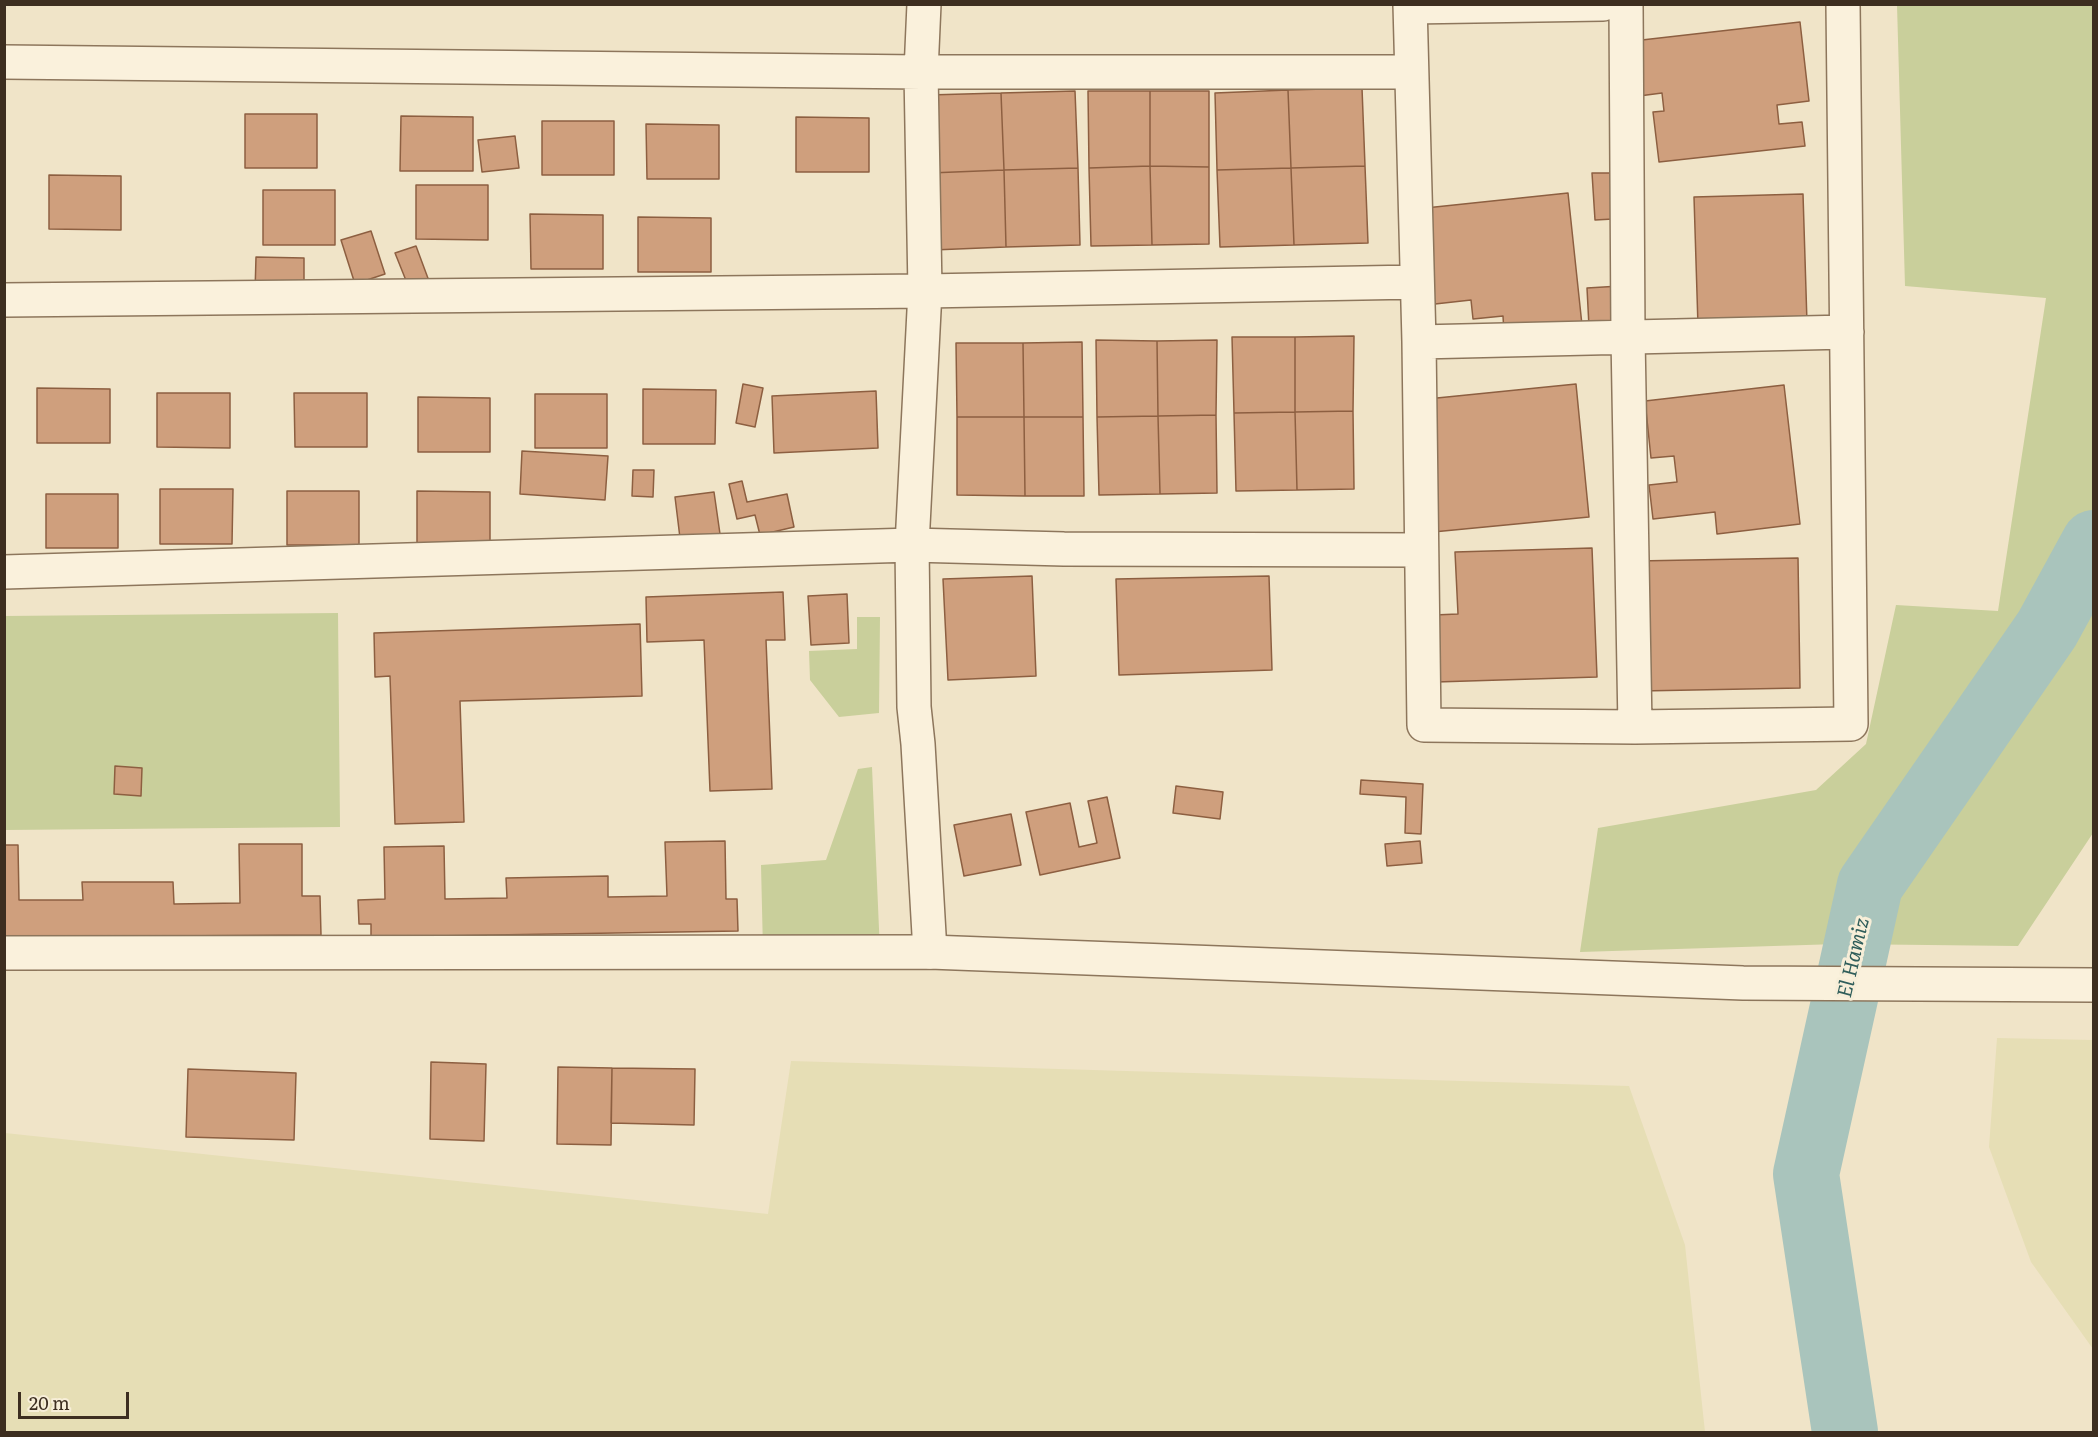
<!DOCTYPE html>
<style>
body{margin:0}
#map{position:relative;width:2098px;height:1437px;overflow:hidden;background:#f0e4c8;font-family:Literata,serif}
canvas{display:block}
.frame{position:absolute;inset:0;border:6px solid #3d2e20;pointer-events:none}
.scale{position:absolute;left:18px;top:1392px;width:111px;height:27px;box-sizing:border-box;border:3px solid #3d2e20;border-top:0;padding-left:8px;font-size:18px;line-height:21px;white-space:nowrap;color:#3d2e20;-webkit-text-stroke:4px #f7eed8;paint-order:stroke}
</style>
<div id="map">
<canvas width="2098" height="1437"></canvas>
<div class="frame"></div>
<div class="scale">20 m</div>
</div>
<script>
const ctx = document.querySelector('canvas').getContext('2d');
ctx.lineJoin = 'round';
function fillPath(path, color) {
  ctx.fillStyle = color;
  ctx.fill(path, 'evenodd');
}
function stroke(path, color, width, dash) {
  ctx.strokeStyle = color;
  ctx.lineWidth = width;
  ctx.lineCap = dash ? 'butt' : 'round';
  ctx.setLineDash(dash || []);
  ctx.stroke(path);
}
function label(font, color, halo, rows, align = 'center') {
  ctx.font = font + ' Literata,serif';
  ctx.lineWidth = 6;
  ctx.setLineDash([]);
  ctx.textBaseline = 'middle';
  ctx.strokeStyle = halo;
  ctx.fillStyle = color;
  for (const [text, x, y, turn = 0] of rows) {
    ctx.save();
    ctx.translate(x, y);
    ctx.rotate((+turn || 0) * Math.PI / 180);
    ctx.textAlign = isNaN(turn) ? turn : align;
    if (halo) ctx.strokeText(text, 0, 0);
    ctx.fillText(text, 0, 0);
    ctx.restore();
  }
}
fillPath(new Path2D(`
 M1997 1038 2093 1040V1349L2031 1262 1989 1147Z
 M791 1061 1629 1086 1685 1245 1705 1432H5V1133L768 1214Z`), '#e6deb5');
fillPath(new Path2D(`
 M1897 5H2093V833L2018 946 1838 944 1580 952 1598 828 1816 790 1866 744 1896 605 1998 611 2046 298 1905 286Z
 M338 613 340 827 5 830 4 616Z
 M857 617H880L879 713 839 717 810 680 809 651 857 649Z
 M872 767 880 952 763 951 761 865 826 860 858 769Z`), '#c9cf9b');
stroke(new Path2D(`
 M1845 1432 1806 1174 1870 885 2047 629 2094 543`), '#a9c4bc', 66);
const building = new Path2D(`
 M1800 22 1809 101 1777 105 1779 124 1802 122 1805 146 1659 162 1653 112 1664 111 1662 93 1639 96 1633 41Z
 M1362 88 1365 166 1291 168 1288 90Z
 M1288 90 1291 168 1217 170 1215 93Z
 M1075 91 1078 168 1004 170 1001 93Z
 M1088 91H1150V166L1089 168Z
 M1150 91H1209V167L1150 166Z
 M1001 93 1004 170 930 173 928 95Z
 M245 114H317V168H245Z
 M401 116 473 117V171H400Z
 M796 117 869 118V172H796Z
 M542 121H614V175H542Z
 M646 124 719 125V179H647Z
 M515 136 519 168 482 172 478 140Z
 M1150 166 1209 167V244L1152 245Z
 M1150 166 1152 245 1091 246 1089 168Z
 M1365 166 1368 243 1294 245 1291 168Z
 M1078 168 1080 245 1006 247 1004 170Z
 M1291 168 1294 245 1220 247 1217 170Z
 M1004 170 1006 247 933 250 930 173Z
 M1592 173H1610L1613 219 1595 220Z
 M49 175 121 176V230L49 229Z
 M416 185H488V240L416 239Z
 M263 190H335V245H263Z
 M1568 193 1582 325 1504 333 1503 316 1473 319 1471 300 1426 305 1416 209Z
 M1803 194 1807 323 1698 326 1694 197Z
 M530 214 603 215V269H531Z
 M638 217 711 218V272H638Z
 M371 231 385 274 355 284 341 240Z
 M416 246 429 281 409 288 395 253Z
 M256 257 304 258V292H255Z
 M1620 286 1618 326 1589 327 1587 288Z
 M1354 336 1353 411 1295 412V337Z
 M1232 337H1295V412L1234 413Z
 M1096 340 1157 341 1158 416 1097 417Z
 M1217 340 1216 415 1158 416 1157 341Z
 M1082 342 1083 417H1024L1023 343Z
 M956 343H1023L1024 417H957Z
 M743 384 763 388 755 427 736 423Z
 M1576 384 1589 517 1433 532 1427 399Z
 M1784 385 1800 524 1717 534 1715 512 1653 519 1649 485 1677 482 1674 456 1651 458 1645 401Z
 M37 388 110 389V443H37Z
 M643 389 716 390 715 444H643Z
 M876 391 878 448 774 453 772 396Z
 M157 393H230V448L157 447Z
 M294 393H367V447H295Z
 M535 394H607V448H535Z
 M418 397 490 398V452H418Z
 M1353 411 1354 489 1297 490 1295 412Z
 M1295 412 1297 490 1236 491 1234 413Z
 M1216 415 1217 493 1160 494 1158 416Z
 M1158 416 1160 494 1099 495 1097 417Z
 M957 417H1024L1025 496 957 495Z
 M1024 417H1083L1084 496H1025Z
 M522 451 608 456 605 500 520 494Z
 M633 470H654L653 497 632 496Z
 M742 481 747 502 787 494 794 527 760 535 755 515 737 519 729 484Z
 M160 489H233L232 544H160Z
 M287 491H359V545H287Z
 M417 491 490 492V546H417Z
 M714 492 720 534 680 538 675 497Z
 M46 494H118V548H46Z
 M1592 548 1597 677 1436 682 1434 615 1458 614 1455 552Z
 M1798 558 1800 688 1640 691 1637 561Z
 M1032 576 1036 676 948 680 943 579Z
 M1269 576 1272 670 1119 675 1116 579Z
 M783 592 785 640H766L772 789 710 791 704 640 647 642 646 597Z
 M847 594 849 643 811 645 808 596Z
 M640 624 642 696 460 701 464 822 395 824 390 676 375 677 374 633Z
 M115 766 142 768 141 796 114 794Z
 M1361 780 1423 784 1421 834 1405 833 1406 797 1360 794Z
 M1176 786 1223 792 1220 819 1173 813Z
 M1107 797 1120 858 1040 875 1026 812 1070 803 1079 847 1097 843 1088 801Z
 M1011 814 1021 865 964 876 954 825Z
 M725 841 726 899H737L738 931 371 937V924H359L358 900 385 899 384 847 444 846 445 899 507 898 506 878 608 876V897L667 896 665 842Z
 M1420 841 1422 863 1387 866 1385 844Z
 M239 844H302V896H320L321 935 4 937V845H18L19 900H83L82 882H173L174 904 240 903Z
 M431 1062 486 1064 484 1141 430 1139Z
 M558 1067 612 1068 611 1145 557 1144Z
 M612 1068 695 1069 694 1125 611 1123Z
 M188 1069 296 1073 294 1140 186 1137Z`);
fillPath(building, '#cf9f7d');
stroke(building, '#8d5f41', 1.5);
const minor = new Path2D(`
 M924 4 921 72 925 291 912 545 914 707 918 744 930 952
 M1410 4 1419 342 1424 725 1635 727 1851 724 1843 4
 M1626 4 1628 337 1635 727
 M1410 7 1603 4
 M4 62 921 72H1411
 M4 300 925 291 1416 282
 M1419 342 1847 332
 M4 572 912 545 1064 549 1421 550`);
const tertiary = new Path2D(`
 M4 953 930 952 1743 983 2094 985`);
stroke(minor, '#8d765c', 36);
stroke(tertiary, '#8d765c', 36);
stroke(minor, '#faf1dc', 33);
stroke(tertiary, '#faf1dc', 33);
label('italic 20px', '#2f5d5a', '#f7eed8', [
 ["El Hamiz",1854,958,-77]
]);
</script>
